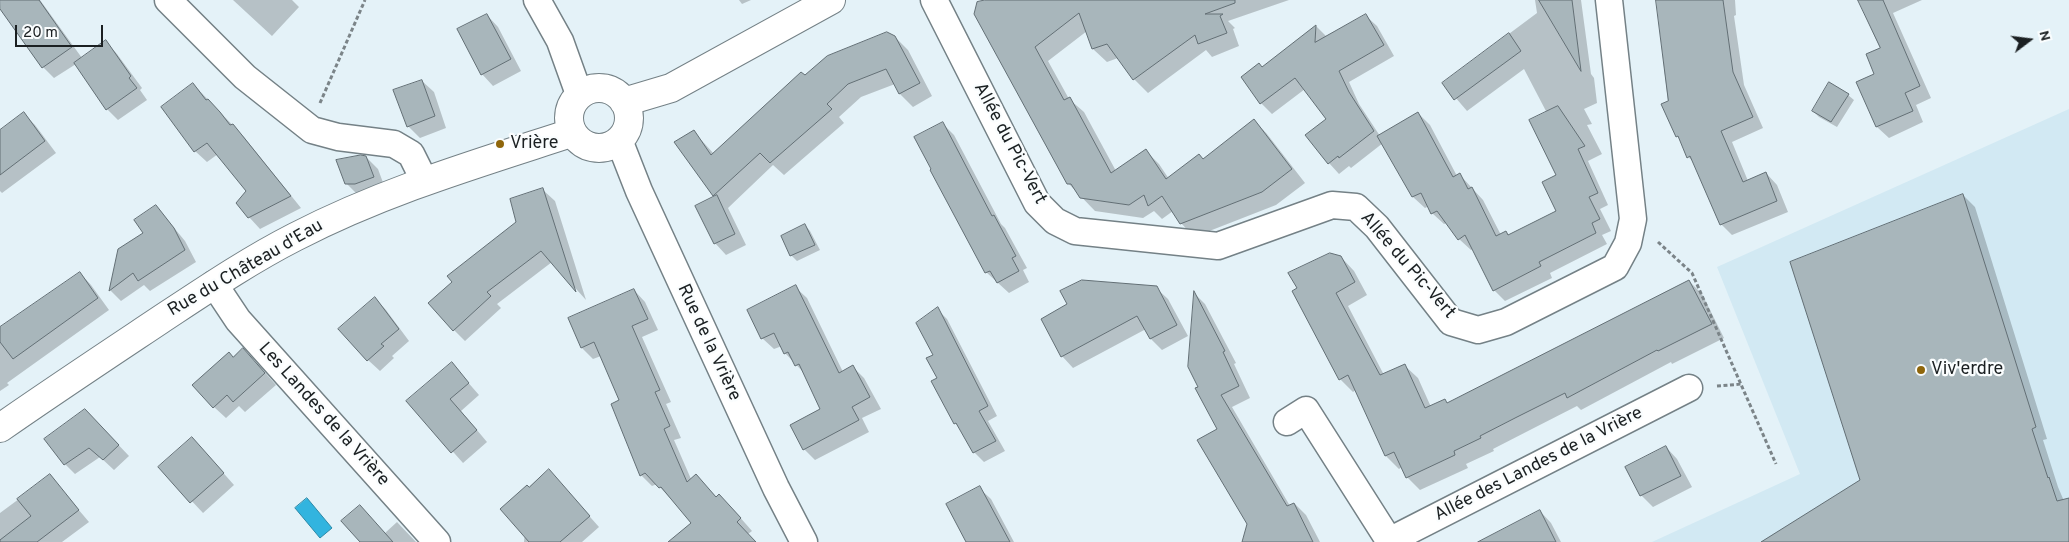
<!DOCTYPE html>
<meta charset="utf-8">
<style>
body{margin:0}
#map{position:relative;width:2069px;height:542px;overflow:hidden;background:#e4f2f8;font-family:Overpass,sans-serif}
canvas{display:block}
.north{position:absolute;left:2004px;top:15px;width:50px;height:50px;-webkit-text-stroke:4px #fafdfe;paint-order:stroke;rotate:75deg;font-size:14px;font-weight:700;line-height:20px;text-align:center;color:#1b2022}
.north::after{content:'';display:block;margin:auto;width:18px;height:22px;background:#1b2022;clip-path:polygon(50% 0,100% 100%,50% 72%,0 100%)}
.scale{position:absolute;left:15px;top:25px;width:88px;height:22px;box-sizing:border-box;border:2px solid #1b2022;border-top:0;padding-left:6px;font-size:15px;line-height:18px;white-space:nowrap;color:#1b2022;-webkit-text-stroke:4px #fafdfe;paint-order:stroke}
</style>
<div id="map">
<canvas width="2069" height="542"></canvas>
<div class="north">N</div>
<div class="scale">20 m</div>
</div>
<script>
const ctx = document.querySelector('canvas').getContext('2d');
ctx.lineJoin = 'round';
function fillPath(path, color) {
  ctx.fillStyle = color;
  ctx.fill(path, 'evenodd');
}
function stroke(path, color, width, dash) {
  ctx.strokeStyle = color;
  ctx.lineWidth = width;
  ctx.lineCap = dash ? 'butt' : 'round';
  ctx.setLineDash(dash || []);
  ctx.stroke(path);
}
function label(font, color, halo, rows, align = 'center') {
  ctx.font = font + ' Overpass,sans-serif';
  ctx.lineWidth = 4.5;
  ctx.setLineDash([]);
  ctx.textBaseline = 'middle';
  ctx.strokeStyle = halo;
  ctx.fillStyle = color;
  for (const [text, x, y, turn = 0] of rows) {
    ctx.save();
    ctx.translate(x, y);
    ctx.rotate((+turn || 0) * Math.PI / 180);
    ctx.textAlign = isNaN(turn) ? turn : align;
    if (halo) ctx.strokeText(text, 0, 0);
    ctx.fillText(text, 0, 0);
    ctx.restore();
  }
}
fillPath(new Path2D(`
 M2069 109V542H1652L1800 474 1717 267Z`), '#d2e9f3');
const water = new Path2D(`
 M307 498 332 528 320 538 295 508Z`);
fillPath(water, '#32b4df');
stroke(water, '#2b88a6', 1);
fillPath(new Path2D(`
 M0 0H40L82 58 106 42 117 54 142 88 140 90 147 100 118 120 107 109 76 64 54 78 43 67 0 7Z
 M233 0H292L299 7 272 36Z
 M739 0H751L742 4Z
 M990 0H1289L1228 21 1235 28 1233 29 1239 46 1212 57 1206 50 1148 93 1134 79 1118 58 1107 62 1093 49 1087 31 1048 61 1069 99 1084 112 1116 171 1146 151 1159 164 1169 179 1203 160 1254 120 1267 134 1305 183 1276 205 1194 237 1181 223 1173 211 1162 219 1154 211 1143 218 1095 211 1068 183Z
 M1535 0H1581L1591 74 1594 78 1597 103 1584 109 1592 124 1587 125 1602 154 1588 161 1608 205 1600 209 1611 231 1602 235 1607 244 1550 273 1552 278 1505 301 1494 290 1473 249 1471 250 1459 239 1447 223 1444 224 1432 213 1429 206 1425 208 1413 197 1383 143 1351 168 1349 166 1339 174 1329 163 1327 120 1305 89 1272 114 1261 103 1262 68 1316 26 1327 37 1366 16 1377 26 1394 56 1349 82 1359 104 1380 136 1418 113 1430 125 1457 176 1460 175 1483 200 1501 235 1506 232 1509 235 1558 212V175L1547 113 1524 69 1467 111 1443 83 1537 13Z
 M1657 0H1735L1736 15 1734 16 1744 85 1763 128 1732 142 1748 181 1766 173 1777 185 1788 212 1732 235 1721 224 1695 163 1688 157 1682 142 1677 136 1669 101Z
 M1860 0H1922L1893 13 1931 98 1916 105 1923 122 1889 138 1877 127 1858 82 1876 75 1881 48Z
 M487 15 498 27 521 71 493 86 482 74Z
 M895 37 908 50 932 96 913 107 900 94 895 84 861 97 839 117 844 123 784 175 773 165 728 208 746 245 726 255 715 243V197L676 143 694 132 714 154 805 77Z
 M422 81 434 92 446 128 420 138 408 126Z
 M193 84 244 137 301 208 260 229 249 217 248 191 218 154 207 162 195 151Z
 M1848 95 1854 100 1837 127 1819 117 1813 111Z
 M24 114 35 125 56 153 2 193 0 191V132Z
 M943 124 954 135 1001 224 1005 228 1027 268 1023 270 1029 282 1009 293 986 272Z
 M366 157 378 169 385 188 358 195 346 183Z
 M543 190 555 201 586 300 552 262 497 304 501 308 465 341 454 330 518 223Z
 M1963 195 1975 207 2047 439 2043 440 2058 487 2064 501 2069 499V542H1761L1862 480Z
 M156 206 185 241 196 262 150 291 144 285 121 301 110 290 119 250 144 234Z
 M805 225 810 231 820 250 797 261 791 255Z
 M1341 257 1354 271 1367 295 1348 306 1384 375 1404 365 1418 378 1431 407 1448 404 1689 281 1702 294 1724 338 1672 364 1671 362 1581 410 1577 406 1530 430 1493 449 1494 451 1466 464 1468 468 1420 490 1407 477 1402 467 1399 469 1386 456 1356 390 1353 392 1340 379 1294 292Z
 M80 273 91 285 109 310 7 383 9 385 0 391V328Z
 M795 287 807 298 843 372 853 367 864 378 881 409 862 418 869 432 815 460 804 449 821 410 805 374 785 353 782 346 774 349 762 338Z
 M1156 288 1168 299 1188 336 1162 350 1151 339 1146 329 1073 368 1062 356Z
 M634 290 645 302 658 330 642 337 671 402 666 404 681 438 674 440 691 479 707 487 717 498 731 507 752 531 748 534 755 542H695L693 523 657 484 652 486 641 475 629 449 631 448 620 401 601 356 593 359 582 348Z
 M1195 294 1205 304 1236 363 1234 364 1250 398 1232 407 1290 506 1295 504 1306 515 1320 542H1250L1249 524 1218 430 1200 387Z
 M375 298 386 310 409 341 392 356 394 358 380 371 368 360Z
 M937 309 947 319 997 416 988 421 1005 451 984 462 974 452 962 431 955 423 938 379Z
 M233 359 255 361 276 385 245 412 239 406 226 418 214 407Z
 M452 364 479 395 461 411 487 442 463 463 408 401Z
 M95 420 129 456 114 470 100 457 75 474 65 464Z
 M1666 447 1677 459 1692 487 1653 507 1641 495Z
 M203 450 234 485 203 513 160 467Z
 M50 476 89 522 62 542H0V513Z
 M559 482 599 527 582 542H524L529 489Z
 M979 488 991 499 1014 542H968Z
 M1540 511 1551 523 1561 542H1481Z
 M397 522 416 542H362L385 533Z`), '#0003');
const building = new Path2D(`
 M0 0H39L72 47 42 68 0 9Z
 M985 0H1235V3L1205 14H1223L1220 16 1227 33 1198 44 1195 35 1133 80 1107 44 1092 49 1079 13 1035 47 1064 100 1070 97 1111 173 1146 149 1166 179 1199 154 1203 159 1254 119 1292 169 1262 192 1180 224 1162 196 1148 206 1144 195 1129 205 1080 198 1071 184H1067L974 14 977 2Z
 M1539 0H1572L1581 71Z
 M1656 0H1723L1733 72 1753 117 1721 131 1743 182 1766 172 1777 201 1720 225 1690 156 1687 158 1678 136 1676 137 1661 104 1668 101Z
 M1858 0H1883L1920 86 1905 93 1913 111 1876 127 1856 82 1874 74 1866 54 1880 48Z
 M487 14 511 59 481 75 457 29Z
 M1366 14 1384 45 1339 71 1349 92 1374 131 1339 158 1338 156 1328 164 1305 135 1326 119 1295 78 1260 104 1241 77 1259 63 1262 67 1316 25 1315 42Z
 M887 32 895 36 920 83 899 94 886 69 848 84 827 104 832 109 770 163 760 153 713 196 674 142 694 130 711 155 801 72 805 75 827 56Z
 M1509 33 1521 51 1454 100 1442 83Z
 M106 40 131 76 129 78 137 88 106 110 74 63Z
 M422 80 435 116 407 127 393 90Z
 M1829 82 1849 94 1831 122 1812 111Z
 M193 83 206 100 208 99 220 112 230 125 233 124 291 196 248 218 236 203 246 191 207 143 194 152 161 107Z
 M1558 106 1585 146 1578 149 1598 193 1589 197 1600 219 1592 223 1596 233 1539 262 1541 266 1493 291 1465 235 1458 240 1437 211 1431 214 1421 193 1412 197 1377 136 1418 112 1453 177 1460 173 1468 189 1472 187 1496 236 1506 231 1508 235 1556 211 1542 182 1556 175 1529 120Z
 M24 112 45 141 0 175V130Z
 M943 122 992 216 994 215 1016 256 1012 258 1019 271 997 283 990 271 985 273 930 170 931 169 914 137Z
 M361 155 366 156 374 177 355 184H345L336 160Z
 M543 188 576 292 541 251 487 292 491 296 453 331 428 303 452 282 447 276 516 222 510 199Z
 M1963 194 2036 427 2032 429 2048 478 2049 477 2057 501 2069 498V542H1761L1860 480 1790 262Z
 M717 195 735 234 714 244 695 206Z
 M156 205 174 228 185 250 138 281 133 273 109 291 118 249 143 233 134 220Z
 M805 224 815 245 790 256 781 236Z
 M1330 253 1341 256 1355 282 1336 293 1380 375 1405 364 1425 408 1445 399 1447 403 1689 280 1712 324 1658 351 1657 350 1567 398 1565 393 1517 417 1480 436 1481 438 1454 451 1455 455 1406 478 1394 452 1385 456 1348 375 1339 380 1292 291 1297 288 1288 273Z
 M80 272 98 298 13 359 0 342V327Z
 M1082 280 1157 286 1177 325 1150 339 1137 316 1061 357 1041 319 1067 304 1060 291Z
 M796 285 839 373 853 365 870 397 852 407 859 420 803 450 790 425 820 409 799 364 795 366 788 352 784 354 774 333 761 339 747 310Z
 M634 289 648 319 632 326 660 390 655 392 670 426 664 429 687 482 696 474 716 497 719 494 741 518 737 522 756 542H668L691 523 661 487 659 488 645 473 640 476 611 404 619 400 594 342 581 348 568 318Z
 M1194 291 1225 351 1223 352 1239 386 1221 395 1287 506 1294 503 1313 542H1242L1247 524 1197 440 1217 429 1195 388 1198 387 1188 367Z
 M375 297 399 329 381 344 384 346 367 361 338 329Z
 M938 307 988 406 979 411 996 441 973 453 956 423 954 424 931 381 937 378 926 358 933 355 916 323Z
 M243 348 265 373 233 402 227 395 213 408 192 385 229 352 233 357Z
 M452 362 469 383 450 399 477 430 451 453 406 401Z
 M85 409 119 445 103 460 89 448 64 465 44 439Z
 M192 437 224 473 190 503 158 467Z
 M1666 446 1681 476 1640 496 1625 467Z
 M549 469 590 516 560 542H529L500 509 527 485 529 487Z
 M50 474 79 510 37 542H0V540L31 516 17 499Z
 M980 486 1010 542H966L946 504Z
 M360 505 393 542H360L341 521Z
 M1540 510 1556 542H1478Z`);
fillPath(building, '#a8b6bb');
stroke(building, '#636f75', 1);
const minor = new Path2D(`
 M168 0 245 77 312 130 338 137 394 144 411 154 424 180
 M537 0 560 41 579 94
 M934 0 1037 203 1055 221 1075 231 1218 246 1332 205 1356 207 1377 227 1451 322 1478 330 1506 322 1615 267 1628 243 1633 219 1609 0
 M619 140 639 191 776 488 804 542
 M214 284 238 320 437 542
 M1287 422 1306 410 1390 542
 M1389 541 1689 388`);
const tertiary = new Path2D(`
 M569 118a30 30 0 1 1 60 0a30 30 0 1 1-60 0Z
 M624 102 671 88 831 0
 M0 428C53 391 106 356 160 320 204 291 248 261 295 237 384 191 476 164 571 133`);
stroke(minor, '#748186', 29);
stroke(tertiary, '#748186', 30);
stroke(new Path2D(`
 M320 103 365 0
 M1658 242 1692 273 1776 464
 M1717 386 1742 384`), '#7b8488', 3, [4, 2.5]);
stroke(minor, '#fff', 26);
stroke(tertiary, '#fff', 28);
for (const [x, y, r, color] of [
 [500,144,5,"#8f660b"],
 [1921,370,5,"#8f660b"]
]) {
  const dot = new Path2D();
  dot.arc(x, y, r, 0, 2 * Math.PI);
  ctx.fillStyle = color;
  ctx.fill(dot);
  stroke(dot, '#fafdfe', 2);
}
label('18px', '#1b2022', '#fafdfe', [
 ["Vrière",510,144],
 ["Viv'erdre",1931,370]
], 'left');
label('18px', '#1b2022', '#fafdfe', [
 ["Allée du Pic-Vert",1009,144,62],
 ["Allée du Pic-Vert",1407,266,49],
 ["Rue du Château d'Eau",246,269,-30],
 ["Rue de la Vrière",708,343,65],
 ["Les Landes de la Vrière",323,415,48],
 ["Allée des Landes de la Vrière",1539,465,-27]
]);
</script>
